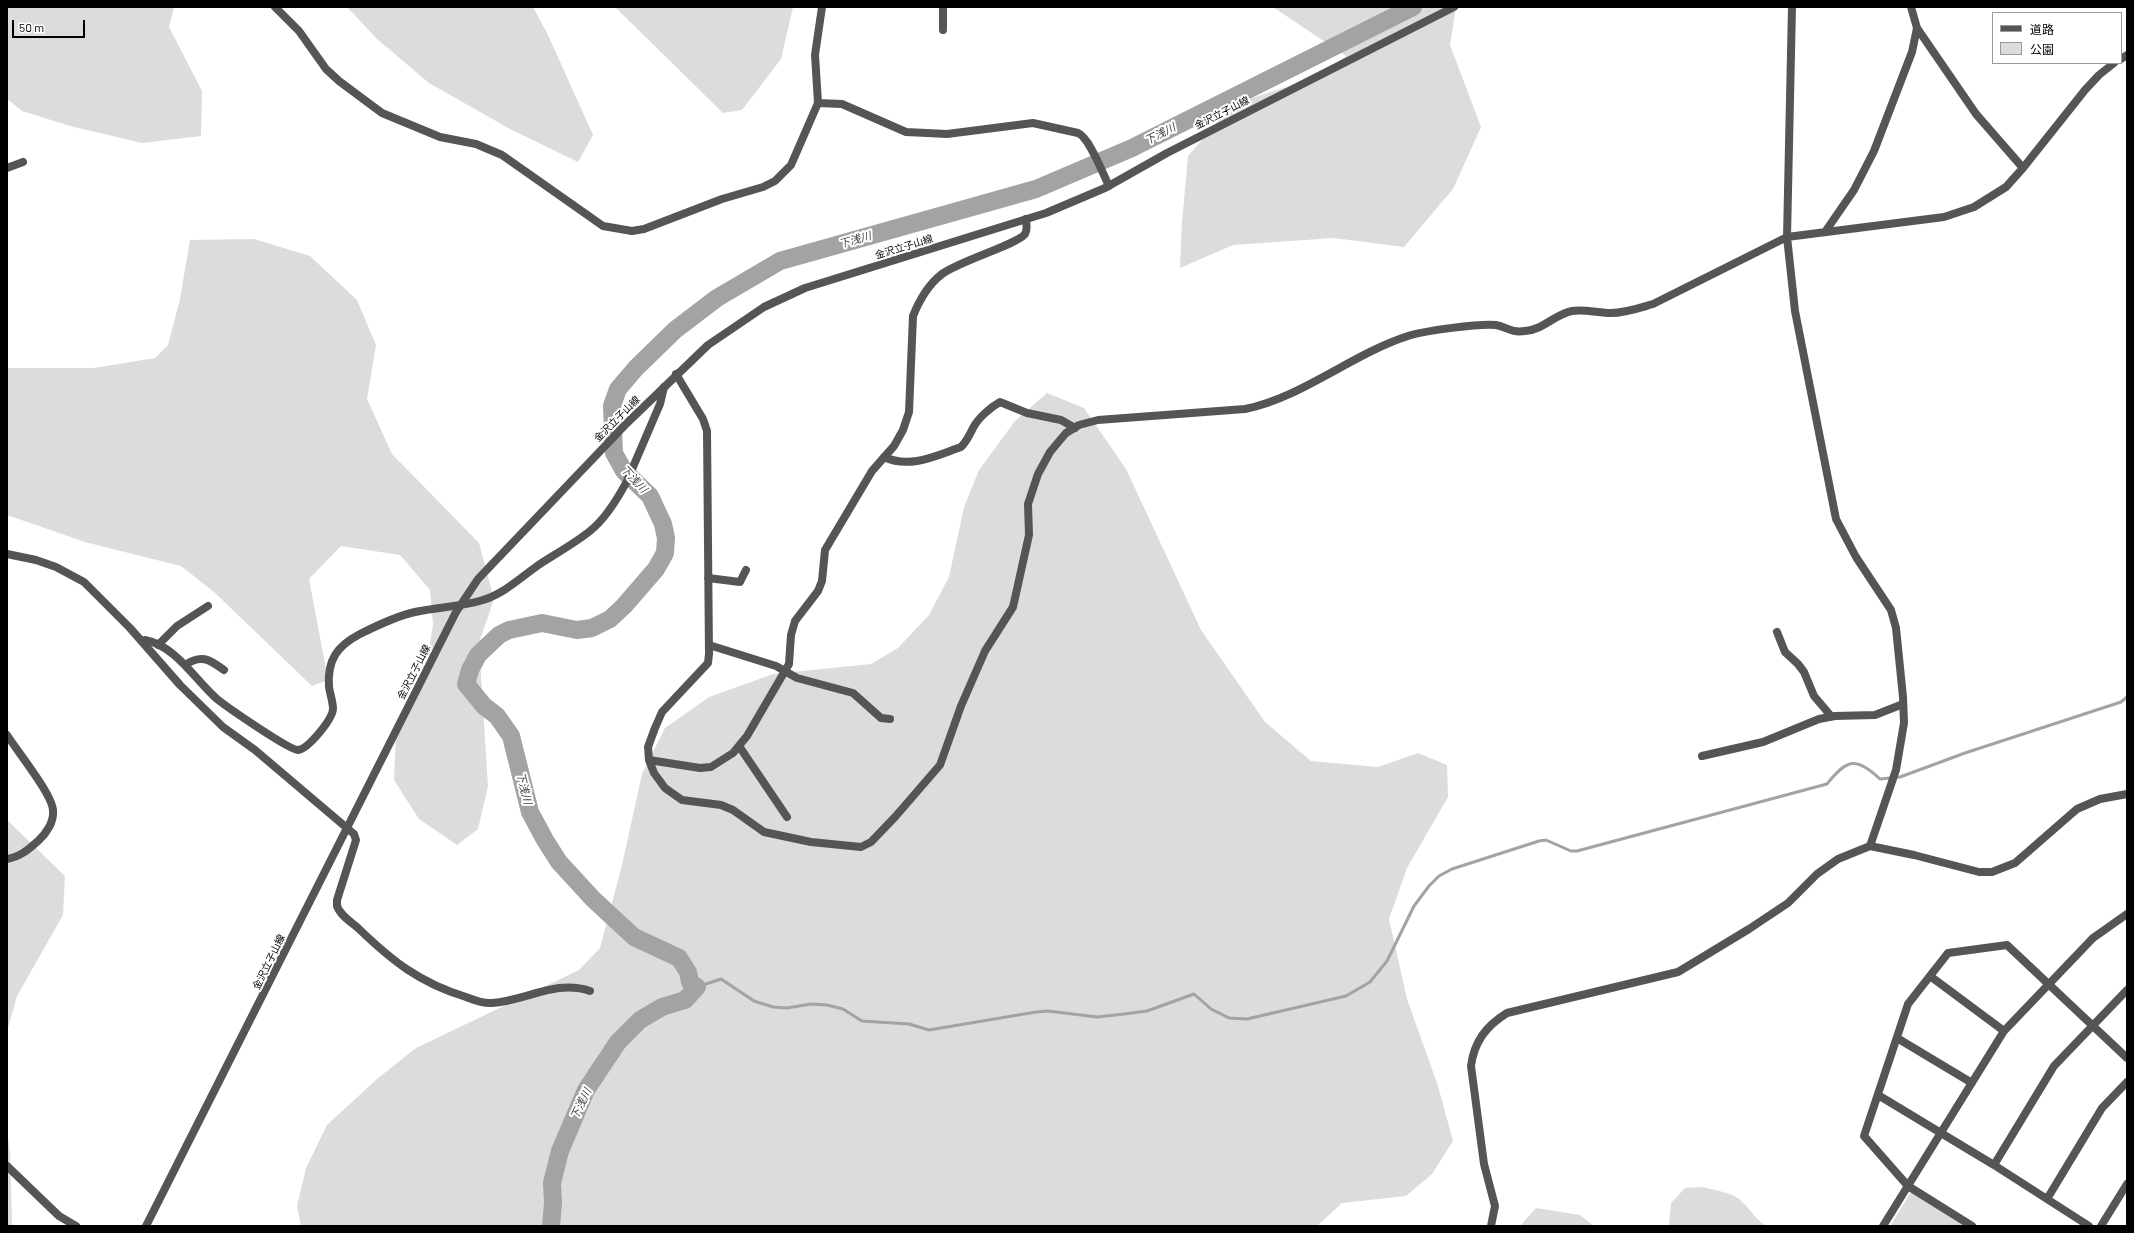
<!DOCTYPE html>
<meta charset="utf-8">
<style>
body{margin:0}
#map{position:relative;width:2134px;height:1233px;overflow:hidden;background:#fff;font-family:Barlow,"Noto Sans JP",sans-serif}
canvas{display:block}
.frame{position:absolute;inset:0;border:8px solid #000;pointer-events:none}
.legend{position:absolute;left:1992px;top:12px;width:130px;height:52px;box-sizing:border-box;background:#fff;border:1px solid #999;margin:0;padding:5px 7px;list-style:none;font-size:12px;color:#000}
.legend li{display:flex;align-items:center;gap:8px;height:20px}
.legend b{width:20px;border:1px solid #999}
.scale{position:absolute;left:12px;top:20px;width:73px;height:18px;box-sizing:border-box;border:2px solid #000;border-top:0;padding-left:5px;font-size:12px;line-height:14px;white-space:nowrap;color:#000;-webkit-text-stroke:3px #fff;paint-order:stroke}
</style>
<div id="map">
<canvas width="2134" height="1233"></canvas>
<div class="frame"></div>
<ul class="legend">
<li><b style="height:5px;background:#555"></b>道路</li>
<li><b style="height:11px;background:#dcdcdc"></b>公園</li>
</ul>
<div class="scale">50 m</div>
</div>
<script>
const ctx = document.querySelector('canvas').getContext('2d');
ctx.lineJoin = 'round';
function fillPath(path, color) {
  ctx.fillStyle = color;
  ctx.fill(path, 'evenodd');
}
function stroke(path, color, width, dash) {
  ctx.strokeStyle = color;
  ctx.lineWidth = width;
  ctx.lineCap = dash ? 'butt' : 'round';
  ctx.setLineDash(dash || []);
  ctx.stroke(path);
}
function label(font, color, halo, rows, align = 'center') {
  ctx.font = font + ' Barlow,"Noto Sans JP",sans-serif';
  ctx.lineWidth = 4;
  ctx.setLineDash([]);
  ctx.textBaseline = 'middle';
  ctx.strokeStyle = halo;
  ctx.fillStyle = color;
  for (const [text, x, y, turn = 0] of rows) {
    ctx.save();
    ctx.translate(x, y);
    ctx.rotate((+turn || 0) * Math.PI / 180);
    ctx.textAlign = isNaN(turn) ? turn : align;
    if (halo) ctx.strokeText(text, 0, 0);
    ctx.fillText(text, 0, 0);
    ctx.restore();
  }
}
fillPath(new Path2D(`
 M7 7H174L169 27 202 91 201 136 142 143 70 126 22 111 7 99Z
 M347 7H533L548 35 593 135 578 162 510 129 429 83 377 39Z
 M615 7H793L781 59 742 110 723 113Z
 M1273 7H1456L1450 45 1481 127 1453 189 1404 247 1334 238 1233 245 1180 268 1182 222 1188 156 1233 104 1315 78 1346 56Z
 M254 239 310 256 357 300 376 345 367 399 392 454 479 543 494 599 479 643 488 786 478 829 457 845 419 819 394 780 396 734 426 670 433 624 430 590 400 555 341 546 309 579 328 680 312 686 214 592 181 566 85 542 7 515V368H94L155 358 168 345 180 299 190 240Z
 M1047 393 1084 408 1126 469 1201 630 1265 722 1311 761 1378 767 1418 753 1447 765 1448 797 1407 868 1389 919 1407 999 1438 1086 1453 1141 1432 1174 1406 1196 1342 1203 1317 1226H301L297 1206 306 1168 327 1125 377 1079 416 1048 579 970 600 948 622 865 642 774 665 728 709 697 773 674 871 664 898 648 929 615 949 577 964 507 979 470 1015 421Z
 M7 820 65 876 63 915 17 996 7 1032Z
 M7 1131 10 1151 12 1226H7Z
 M1702 1187C1714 1190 1729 1192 1739 1199 1749 1207 1755 1219 1766 1226H1669L1671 1203 1685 1188Z
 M1911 1192 1964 1226H1890Z
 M1536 1208 1580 1215 1594 1226H1520Z`), '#dcdcdc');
stroke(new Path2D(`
 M697 987 721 979 754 1001 773 1007 787 1008 811 1004 827 1005 843 1009 862 1021 909 1024 929 1030 1036 1012 1048 1011 1097 1017 1124 1014 1147 1011 1194 994 1211 1009 1229 1018 1247 1019 1346 996 1370 982 1387 961 1414 906 1429 886 1439 876 1452 869 1539 841 1546 840 1571 851H1577L1827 784C1847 759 1856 756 1880 779L1900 777 1965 753 2121 702 2127 697`), '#a3a3a3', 3);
stroke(new Path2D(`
 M551 1226 553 1203 552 1183 560 1151 586 1090 618 1042 640 1020 662 1007 685 1000 697 987 690 982 688 972 679 958 634 937 593 899 559 862 545 840 530 812 511 736 497 716 484 706 466 684 470 670 478 655 499 635 509 630 542 623 577 630 592 628 610 619 624 606 656 569 665 553 666 538 663 524 650 496 624 471 614 453 612 406 618 389 636 368 675 330 717 298 780 261 1036 189 1132 148 1413 7`), '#a3a3a3', 18);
stroke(new Path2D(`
 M275 7 299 31 326 69 339 81 382 113 440 137 476 144 502 155 603 226 632 231 644 229 722 199 763 187 775 181 791 165 818 103 815 55 822 7
 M943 7V30
 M1792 7 1787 237 1795 311 1836 519 1856 557 1891 610 1896 628 1903 697 1904 723 1896 770 1870 846
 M1917 28 1976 114 2023 168
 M2121 59 2127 55
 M818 103 842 104 906 132 947 134 1033 123 1078 133C1089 137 1103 174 1109 186
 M7 168 23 162
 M1825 232 1854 190 1874 151 1912 52 1917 28 1911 7
 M676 374 703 419 707 431 709 654 708 663 662 712 655 728 648 747 649 760 654 773 665 788 682 800 721 805 733 810 764 832 811 842 861 847 871 842 895 817 940 765 961 706 985 651 1013 607 1029 535 1028 504 1038 474 1050 452 1066 433 1079 425 1098 420 1245 409C1303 397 1352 354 1408 336 1423 331 1481 323 1496 325 1507 327 1510 333 1525 331 1543 330 1555 314 1572 311 1584 309 1599 313 1611 313 1625 313 1639 308 1653 304L1787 237 1944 217 1974 207 2006 187 2023 168 2085 90 2099 75 2114 63
 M884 457C910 469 935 456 961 447 967 441 969 436 973 428 978 418 991 407 1000 402L1027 413 1061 420 1075 428
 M7 554 36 560 56 567 84 582 130 628 180 685 223 727 255 750 354 834 356 840 337 900V906C340 915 351 922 358 928 392 961 420 983 466 997 474 1000 483 1004 492 1003 526 1001 556 979 590 991
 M708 578 740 582 746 570
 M1777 632 1785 652 1798 664 1804 672 1814 696 1831 716
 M142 641 145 640C175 645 196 681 217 699 227 707 289 750 298 750 308 749 332 720 333 709 333 702 330 694 329 687 327 660 337 646 360 634 376 626 396 616 415 612 437 607 461 607 483 600 505 593 521 577 540 564 557 553 575 543 590 531 605 519 618 498 627 481L660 404 664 387
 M158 645 177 626 208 606
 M709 645 776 666 797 678 853 693 881 718 890 719
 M185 665C201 654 209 659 224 670
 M7 735C17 751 53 795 53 811 54 822 46 834 38 841 29 849 20 857 7 859
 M739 746 787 817
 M1702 756 1763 742 1819 719 1835 716 1875 715 1903 704
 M649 760 700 768 711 767 733 753 747 736 789 664 791 635 795 621 818 591 822 581 825 550 872 471 894 446 903 430 909 412 913 316C919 301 929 284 942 274 959 261 1018 244 1025 234 1028 229 1026 224 1026 219
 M1930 976 2004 1031
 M1897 1038 1972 1083
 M1878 1095 1994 1165 2089 1226
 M1994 1165 2054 1066 2127 990
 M7 1166 59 1216 76 1226
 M2047 1199 2102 1108 2127 1082
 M1883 1226 2004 1031 2093 938 2127 914
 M1972 1226 1908 1186 1864 1136 1908 1004 1948 953 2007 945 2127 1058
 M2101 1226 2127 1184`), '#555', 8);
stroke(new Path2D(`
 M146 1226 456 612 478 579 627 423 708 345 764 307 805 288 1046 213 1105 188 1167 153 1454 7
 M1491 1226 1495 1206 1484 1164 1471 1066C1474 1042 1486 1026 1507 1013L1678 972 1749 929 1788 903 1817 874 1838 859 1870 846 1914 855 1979 872H1992L2015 863 2077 809 2100 799 2127 794`), '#555', 8);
label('10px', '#000', '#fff', [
 ["金沢立子山線",1222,113,-27],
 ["金沢立子山線",904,247,-17],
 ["金沢立子山線",617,419,-45],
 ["金沢立子山線",414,672,-63],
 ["金沢立子山線",269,962,-64]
]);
label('italic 11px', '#444', '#fff', [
 ["下浅川",1160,134,-27],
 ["下浅川",855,240,-16],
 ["下浅川",634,479,47],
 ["下浅川",524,788,76],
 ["下浅川",581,1104,-65]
]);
</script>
